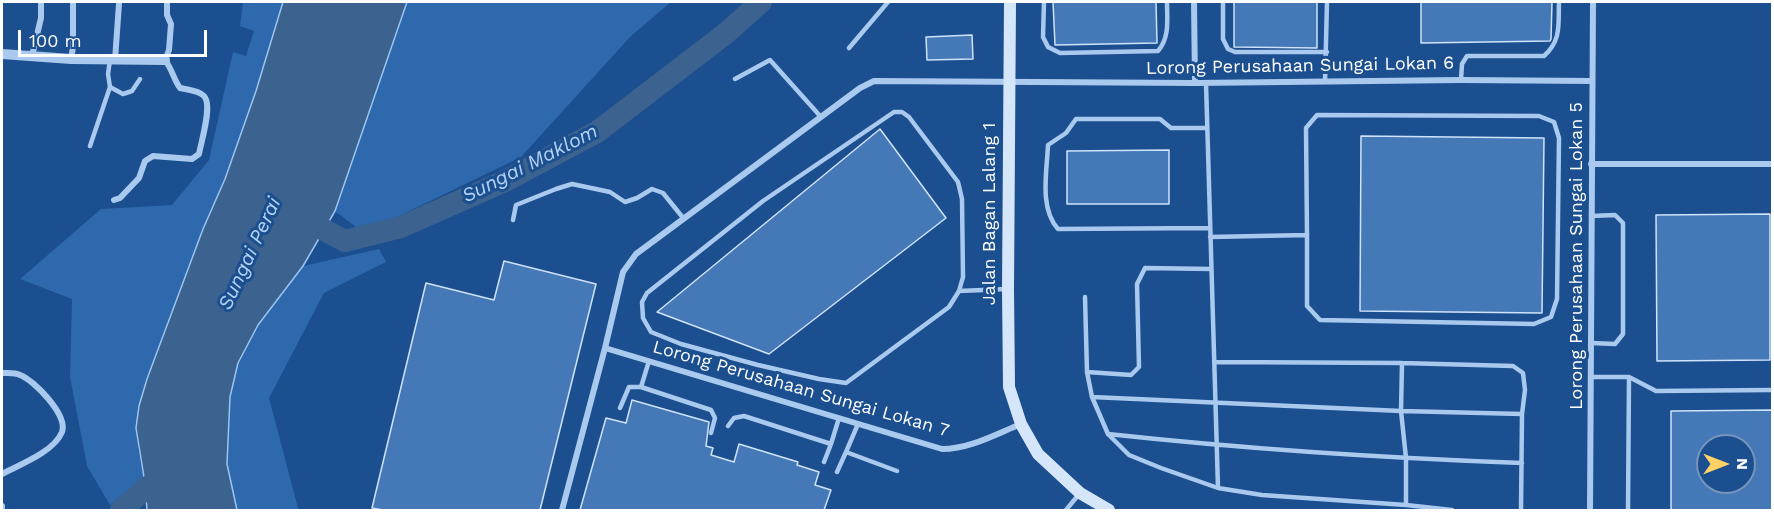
<!DOCTYPE html>
<style>
body{margin:0}
#map{position:relative;width:1774px;height:512px;overflow:hidden;background:#1b4f8f;font-family:"Work Sans",sans-serif}
canvas{display:block}
.frame{position:absolute;inset:0;border:3px solid #fff;pointer-events:none}
.north{position:absolute;left:1696px;top:434px;width:60px;height:60px;box-sizing:border-box;background:#1b4f8f;border:2px solid #7695bc;border-radius:50%;rotate:90deg;font-size:16px;font-weight:700;line-height:24px;text-align:center;color:#fff}
.north::after{content:'';display:block;margin:auto;width:21px;height:27px;background:#ffd166;clip-path:polygon(50% 0,100% 100%,50% 72%,0 100%)}
.scale{position:absolute;left:18px;top:30px;width:189px;height:27px;box-sizing:border-box;border:3px solid #fff;border-top:0;padding-left:8px;font-size:18px;line-height:21px;white-space:nowrap;color:#fff;-webkit-text-stroke:4px #1b4f8f;paint-order:stroke}
</style>
<div id="map">
<canvas width="1774" height="512"></canvas>
<div class="frame"></div>
<div class="north">N</div>
<div class="scale">100 m</div>
</div>
<script>
const ctx = document.querySelector('canvas').getContext('2d');
ctx.lineJoin = 'round';
function fillPath(path, color) {
  ctx.fillStyle = color;
  ctx.fill(path, 'evenodd');
}
function stroke(path, color, width, dash) {
  ctx.strokeStyle = color;
  ctx.lineWidth = width;
  ctx.lineCap = dash ? 'butt' : 'round';
  ctx.setLineDash(dash || []);
  ctx.stroke(path);
}
function label(font, color, halo, rows, align = 'center') {
  ctx.font = font + ' "Work Sans",sans-serif';
  ctx.lineWidth = 6;
  ctx.setLineDash([]);
  ctx.textBaseline = 'middle';
  ctx.strokeStyle = halo;
  ctx.fillStyle = color;
  for (const [text, x, y, turn = 0] of rows) {
    ctx.save();
    ctx.translate(x, y);
    ctx.rotate((+turn || 0) * Math.PI / 180);
    ctx.textAlign = isNaN(turn) ? turn : align;
    if (halo) ctx.strokeText(text, 0, 0);
    ctx.fillText(text, 0, 0);
    ctx.restore();
  }
}
fillPath(new Path2D(`
 M243 2H283L256 92 225 179 203 229 147 379 139 406 138 449 144 477 110 505 87 466 70 377 72 299 20 279 101 209 172 205 209 160 233 52 246 56 254 31 240 26Z
 M407 2H671L630 37 521 157 389 221 356 227 335 211Z
 M379 249 386 262 324 293 269 398 298 508 301 510H237L227 464 230 397 238 363 258 325 303 266Z`), '#2e69ad');
const water = new Path2D(`
 M283 2H407L335 211 303 266 258 325 238 363 230 397 227 464 237 510H147L144 477 136 428 139 406 147 379 203 229 225 179 256 91Z`);
fillPath(water, '#3c6290');
stroke(water, '#9cc4f0', 1.5);
stroke(new Path2D(`
 M301 212 324 230 345 241 401 227 505 181 597 132 725 34 761 2
 M121 510 145 489 169 473`), '#3c6290', 22);
const building = new Path2D(`
 M1053 2H1156L1157 43 1055 45Z
 M1234 2H1317V48L1234 47Z
 M1421 2H1552L1551 39 1550 41 1421 43Z
 M972 35 973 59 927 60 926 37Z
 M880 129 946 218 769 354 657 312Z
 M1361 136 1544 138 1542 313 1360 311Z
 M1169 150V204H1067V151Z
 M1770 214V360L1657 361 1656 215Z
 M504 261 596 284 540 510H383L372 508 426 283 494 300Z
 M632 400 709 422 706 446 713 448 711 455 734 462 739 444 798 462 797 465 819 472 815 485 831 490 824 510H580L606 418 626 423Z
 M1773 410V510H1671V411ZM1708 446H1744V482H1708Z`);
fillPath(building, '#4478b7');
stroke(building, '#cfe3fa', 1.5);
stroke(new Path2D(`
 M1044 2 1043 37 1048 47 1060 53 1158 51C1170 37 1167 19 1167 2
 M1223 2V39L1228 49 1235 52H1327
 M849 48 888 2
 M735 79 770 60 821 117
 M1461 80 1462 64 1467 56H1544C1562 40 1558 24 1559 2
 M1325 82 1327 2
 M1206 83 1218 488
 M110 87 123 94 132 91 140 79
 M894 112H902L909 117 958 182 962 199 963 277 959 291 949 307 846 383 819 379 758 365 681 344 651 332 643 318 642 302 647 293 763 201Z
 M1207 128H1171L1160 119H1076L1066 133 1048 145C1047 171 1039 208 1058 229L1210 228
 M90 146 110 87 108 74 110 60
 M1591 216 1615 215 1623 223V334L1615 344 1591 343
 M513 220 516 205 556 189 572 184 610 192 625 202 637 198 652 189 663 193 684 219
 M1210 237 1307 235V306L1320 320 1534 324 1551 317 1557 299 1559 138 1554 122 1539 116 1317 115 1306 128 1307 235
 M959 291 1007 289
 M1085 297 1087 372 1131 375 1139 367 1137 284 1145 268 1211 269
 M649 361 641 387 711 410 715 418 711 433
 M1214 362 1402 363 1513 366 1523 373 1525 390 1522 414 1521 510
 M1402 363 1401 411 1406 458V505
 M1087 372 1092 397 1108 434 1129 455 1161 468 1218 488 1262 495 1406 505 1452 510
 M1591 377H1629L1656 391 1772 390
 M1092 397 1401 411 1522 414
 M620 408 629 387H641
 M858 424 846 452 897 471
 M728 426 734 418 744 416 831 444 839 418
 M1108 434C1246 449 1383 458 1522 463
 M824 462 831 444
 M837 472 846 452
 M1066 510 1080 493
 M1628 510 1629 377`), '#a9c9ee', 4.5);
stroke(new Path2D(`
 M1194 2 1195 83
 M32 56 41 18V2
 M71 59 73 47V2
 M115 60 119 4
 M1591 164H1772
 M114 200 120 198 139 178 145 161 153 156 192 159 199 154C201 142 213 105 204 96 198 90 188 90 180 88 174 80 172 69 165 60L169 50 171 24 167 15V2
 M605 348 942 449C970 449 996 434 1021 424
 M2 373C8 373 14 372 20 375 34 380 68 415 62 432 54 452 19 465 2 474
 M2 506V510
 M562 510 605 348 623 272 636 254 860 88 874 81 1195 83 1461 80 1592 81
 M1590 510 1593 2`), '#a9c9ee', 6);
stroke(new Path2D(`
 M2 54 71 59 165 60`), '#a9c9ee', 10);
stroke(new Path2D(`
 M1010 2 1008 289 1009 387 1021 424 1038 454 1080 493 1109 510`), '#d6e6fa', 12);
label('18px', '#fff', '#1b4f8f', [
 ["Lorong Perusahaan Sungai Lokan 6",1300,66,-1],
 ["Jalan Bagan Lalang 1",990,214,-90],
 ["Lorong Perusahaan Sungai Lokan 5",1577,256,-90],
 ["Lorong Perusahaan Sungai Lokan 7",801,389,16]
]);
label('italic 20px', '#b5d3f5', '#1b4f8f', [
 ["Sungai Maklom",530,164,-27],
 ["Sungai Perai",250,254,-65]
]);
</script>
